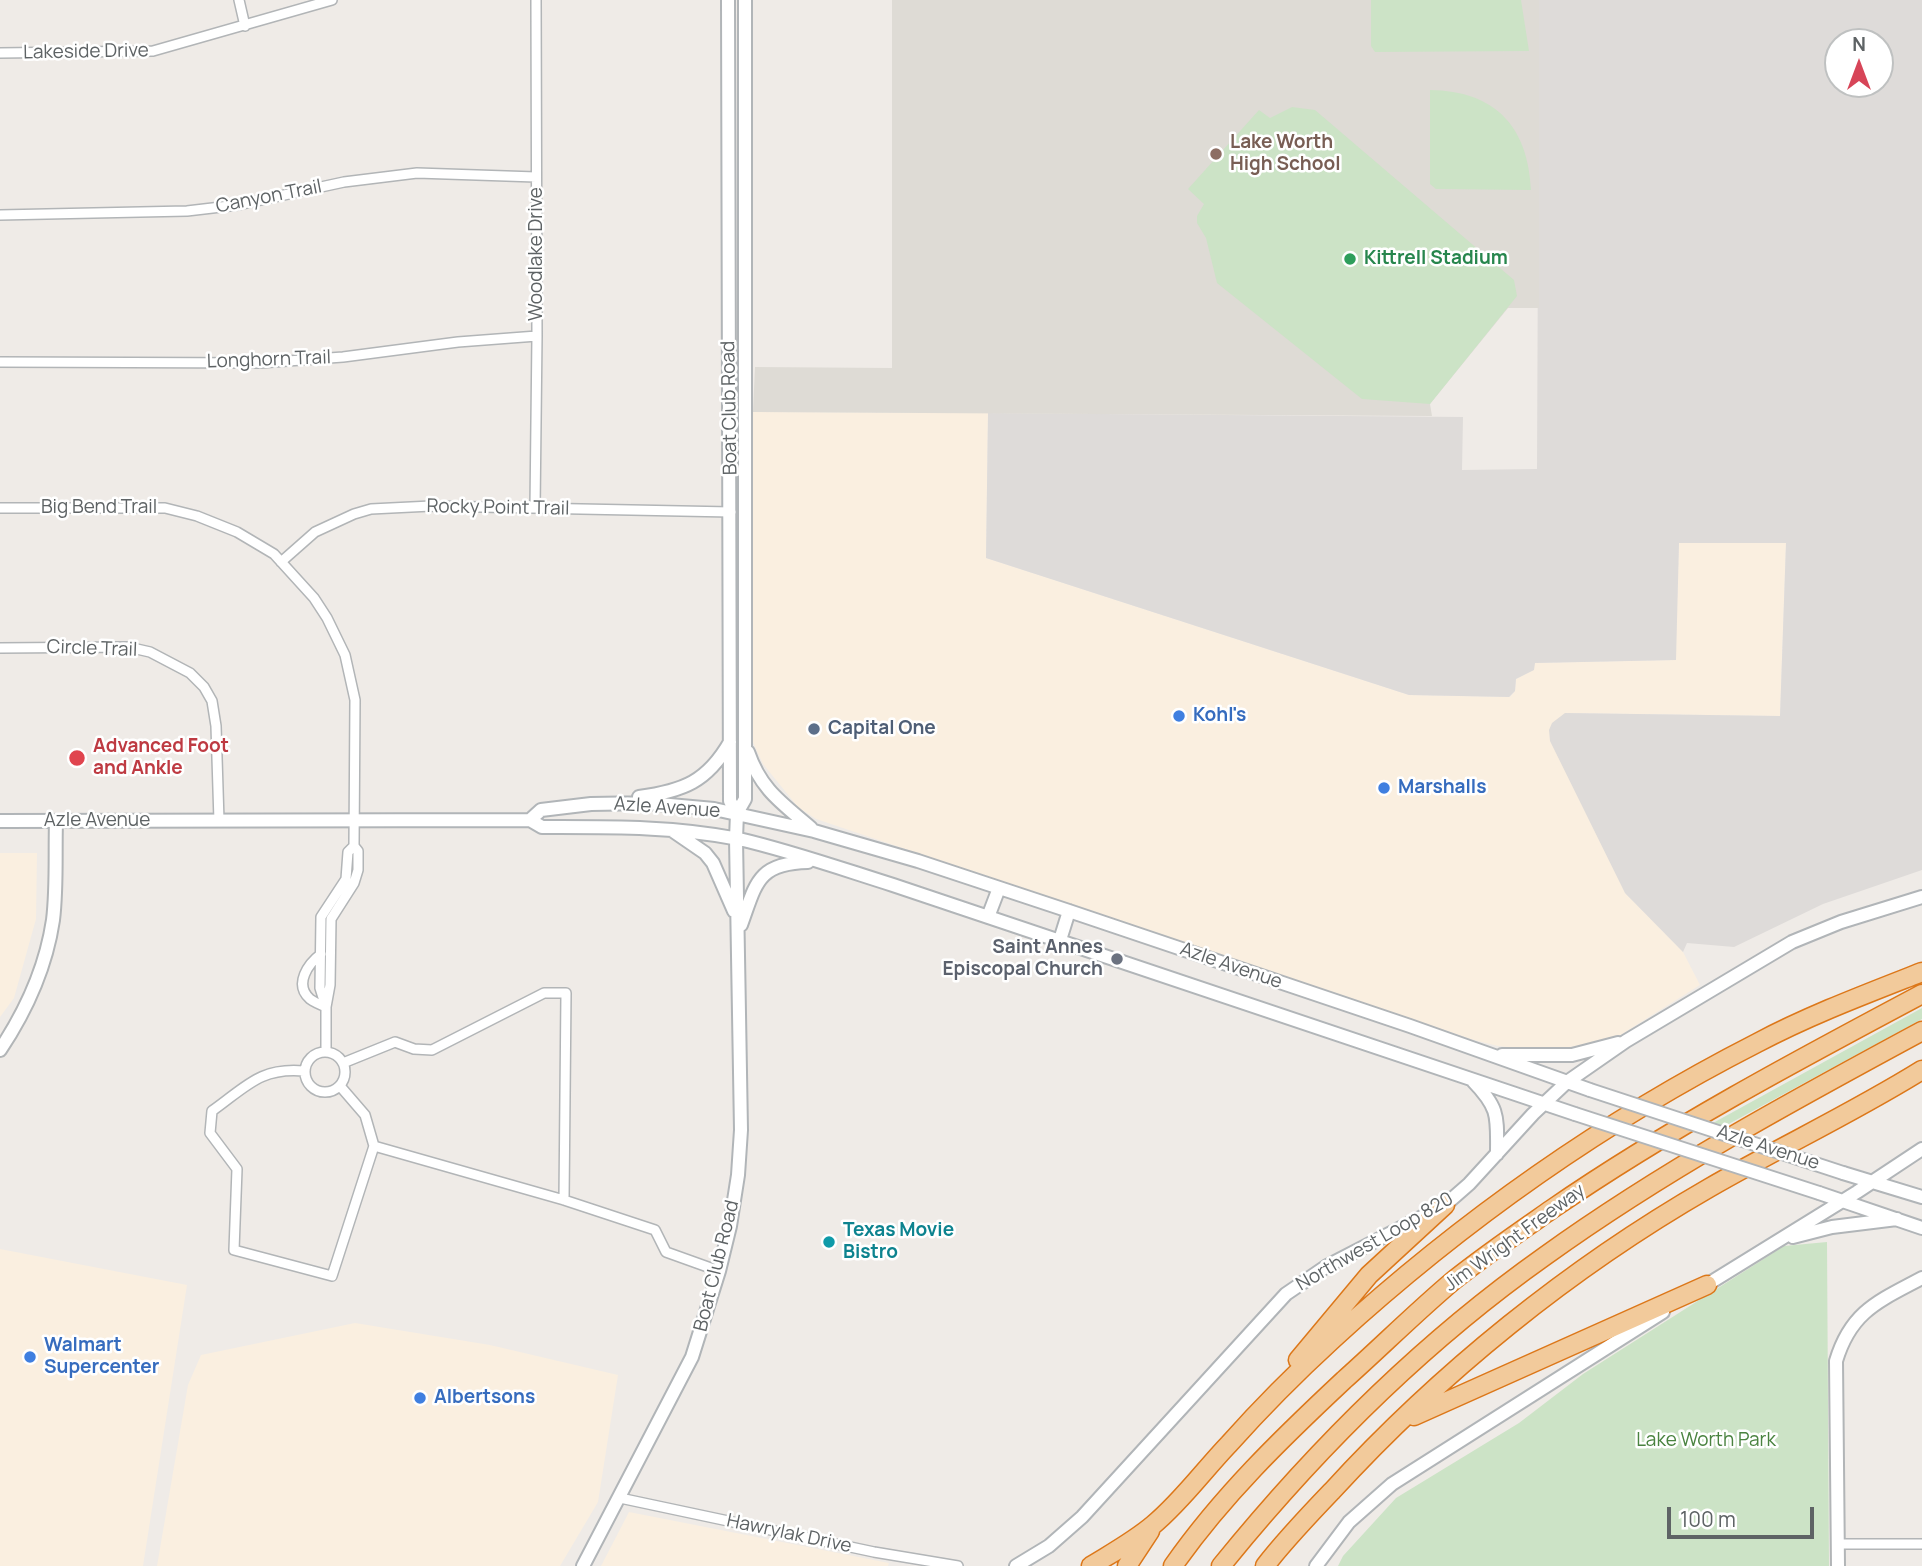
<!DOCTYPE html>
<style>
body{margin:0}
#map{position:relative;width:1922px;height:1566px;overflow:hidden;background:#efebe7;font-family:Manrope,sans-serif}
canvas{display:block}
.north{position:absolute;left:1824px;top:28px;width:70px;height:70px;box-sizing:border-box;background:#fff;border:2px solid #bfc1c1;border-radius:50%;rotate:0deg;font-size:19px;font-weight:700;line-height:28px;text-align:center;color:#5e6365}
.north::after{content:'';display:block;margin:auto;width:24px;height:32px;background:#d74558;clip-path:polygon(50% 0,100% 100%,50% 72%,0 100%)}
.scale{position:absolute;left:1667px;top:1507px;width:147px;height:32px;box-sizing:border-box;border:4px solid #5e6365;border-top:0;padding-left:9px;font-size:21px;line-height:24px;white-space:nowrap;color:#5e6365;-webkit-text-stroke:5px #fff;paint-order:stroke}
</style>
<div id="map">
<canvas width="1922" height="1566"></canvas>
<div class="north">N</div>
<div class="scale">100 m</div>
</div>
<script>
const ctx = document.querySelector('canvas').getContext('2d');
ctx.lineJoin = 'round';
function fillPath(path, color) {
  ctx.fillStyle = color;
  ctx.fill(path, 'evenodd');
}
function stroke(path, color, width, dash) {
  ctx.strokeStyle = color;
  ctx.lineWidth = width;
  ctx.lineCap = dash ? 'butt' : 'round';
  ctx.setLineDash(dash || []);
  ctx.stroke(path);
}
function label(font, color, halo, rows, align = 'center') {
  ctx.font = font + ' Manrope,sans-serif';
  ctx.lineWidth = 5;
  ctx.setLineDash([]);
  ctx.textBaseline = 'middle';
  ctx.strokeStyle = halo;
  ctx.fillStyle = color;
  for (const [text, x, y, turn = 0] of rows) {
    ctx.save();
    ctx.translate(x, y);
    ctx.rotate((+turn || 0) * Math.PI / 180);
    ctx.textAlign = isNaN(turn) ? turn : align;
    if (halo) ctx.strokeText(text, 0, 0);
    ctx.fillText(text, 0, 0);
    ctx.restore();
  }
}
fillPath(new Path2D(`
 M753 412 988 413 986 558 1409 695 1510 697 1515 691 1516 679 1533 670 1534 663 1675 660 1679 542H1786L1780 716 1565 713 1625 893 1683 952 1700 985 1614 1039 1588 1045 1539 1050 1498 1046 1474 1040 816 819 798 807 763 764 751 738Z
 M0 853H37L36 919 14 998 0 1017Z
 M0 1249 187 1285 143 1566H0Z
 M355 1323 490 1345 618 1375 598 1502 560 1566H157L188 1385 201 1355Z
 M629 1512 889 1563 888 1566H601Z`), '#faefe0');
fillPath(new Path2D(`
 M1539 0H1922V870L1823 904 1734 947 1687 943 1683 952 1625 893 1550 741 1549 730 1552 723 1565 713 1780 716 1786 543H1679L1676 660 1535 663 1534 670 1516 679 1515 691 1509 697 1409 695 986 558 988 413 1463 417 1462 470 1537 469ZM1838 42H1880V84H1838Z`), '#dedbd9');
fillPath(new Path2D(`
 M892 0H1539V308H1508L1430 404 1432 416 753 412 755 367 892 368Z`), '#dedbd5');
fillPath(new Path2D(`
 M1371 0H1521L1529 51 1375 52 1371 46Z
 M1430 90C1495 91 1528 126 1531 190L1436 189 1430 184Z
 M1292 107 1315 110 1514 280 1517 296 1430 404 1362 399 1217 283 1206 238 1197 223V216L1204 204 1188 189 1259 110 1270 118Z
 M1922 1008V1019L1725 1126 1713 1123Z
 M1827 1242 1829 1566H1338L1343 1556 1396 1498 1519 1423 1583 1374 1784 1246Z`), '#cce3c6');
const minor = new Path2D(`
 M239 0 245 26
 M0 53 153 51 332 0
 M0 215 187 211 238 205 344 182 417 173 536 177
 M0 362 260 363 343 357 458 342 537 336
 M0 508H165L197 516 237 532 274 554 314 598 327 618 345 655 355 700 354 846 358 851V870L354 883 331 919 330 985 326 1007V1052
 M535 508 537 336 536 0
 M281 562 315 532 354 514 371 509 431 506 731 512
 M0 648 128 647 150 652 190 673 204 687 212 701 216 726 219 821
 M321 954C309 963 293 984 310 999 314 1002 321 1005 326 1007
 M325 1004 320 988 321 917 346 879 348 852 354 846
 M305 1072a20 20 0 1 1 40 0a20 20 0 1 1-40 0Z
 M343 1063 395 1042 414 1049 432 1050 544 993H566L564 1200
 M304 1071C260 1067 246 1087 212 1111L210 1133 237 1169 234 1250 332 1276 374 1146
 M340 1086 365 1115 374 1146 564 1200 655 1230 666 1252 719 1271
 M620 1498 874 1552 958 1566
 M1839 1544H1922`);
const tertiary = new Path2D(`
 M0 1050C26 1011 46 967 53 920 57 888 55 854 56 822
 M1838 1566 1836 1361C1851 1311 1879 1301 1922 1278`);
const secondary = new Path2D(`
 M728 0 730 801 737 813
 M748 752C761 790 782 803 811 828
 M639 797C683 791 707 782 730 742
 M530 820 541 810 591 804 648 803 714 809 814 831 918 861 1069 911 1410 1026 1590 1090
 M0 821 530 820 542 827C608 827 674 826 739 839 791 851 842 869 893 885L1575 1114
 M673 831 705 853 713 863 734 911
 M988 917 999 888
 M741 925C756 884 757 863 808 862
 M1060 940 1069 911
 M1502 1055H1572L1618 1043
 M1473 1081C1500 1109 1497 1117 1497 1154
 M1843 1173 1922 1197
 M1819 1193 1922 1228
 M1793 1237 1832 1227 1897 1219
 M1700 1289 1857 1192 1922 1149
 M583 1566 692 1357 719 1271 730 1226 738 1175 741 1130 736 839 737 813 745 799V0
 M1016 1566 1049 1546 1082 1517 1286 1294 1327 1266 1445 1205 1469 1184 1533 1114 1567 1082 1626 1041 1792 942 1841 922 1922 897
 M1316 1566 1349 1522 1392 1484 1663 1312`);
const motorway = new Path2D(`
 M1298 1360 1369 1275 1445 1205
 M1414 1416 1707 1285
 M1091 1566C1112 1553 1134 1541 1153 1525 1181 1502 1204 1470 1229 1444 1262 1407 1297 1372 1333 1339 1461 1222 1602 1122 1757 1043 1810 1015 1866 994 1922 972
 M1127 1566 1150 1531
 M1173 1566C1222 1496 1282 1438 1344 1380 1381 1347 1416 1312 1454 1280 1485 1255 1519 1232 1552 1209 1670 1128 1796 1061 1922 994
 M1221 1566C1315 1450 1422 1343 1545 1256 1663 1171 1794 1100 1922 1031
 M1265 1566C1285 1540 1309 1515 1332 1491 1440 1373 1570 1268 1709 1188 1780 1147 1853 1113 1922 1070`);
stroke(minor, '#b2b5b7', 12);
stroke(tertiary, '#b2b5b7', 16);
stroke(secondary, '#b1b5b8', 16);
stroke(motorway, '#dc7719', 21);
stroke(minor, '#fff', 9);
stroke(tertiary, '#fff', 12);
stroke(secondary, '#fff', 12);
stroke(motorway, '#f2ca9b', 18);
const secondaryBridge = new Path2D(`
 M1590 1090 1843 1173
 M1575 1114 1819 1193`);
stroke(secondaryBridge, '#b1b5b8', 16, []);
stroke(secondaryBridge, '#fff', 12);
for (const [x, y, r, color] of [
 [1216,154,7,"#8d6e63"],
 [1350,259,7,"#2e9e5b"],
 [1179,716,7,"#3f7fe0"],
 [814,729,7,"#5c6f8a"],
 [77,758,9,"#e0444e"],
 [1384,788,7,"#3f7fe0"],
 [1117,959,7,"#6b7280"],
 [829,1242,7,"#0f9aa8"],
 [30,1357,7,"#3f7fe0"],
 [420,1398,7,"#3f7fe0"]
]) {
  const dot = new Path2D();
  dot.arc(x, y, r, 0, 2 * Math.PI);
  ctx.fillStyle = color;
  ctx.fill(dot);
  stroke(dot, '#fff', 2.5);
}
label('19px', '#5e6365', '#fff', [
 ["Lakeside Drive",86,52,-1],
 ["Canyon Trail",269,197,-11],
 ["Woodlake Drive",537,254,-90],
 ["Longhorn Trail",269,360,-2],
 ["Boat Club Road",730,408,-91],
 ["Big Bend Trail",99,508],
 ["Rocky Point Trail",498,508,1],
 ["Circle Trail",92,649,2],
 ["Azle Avenue",667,808,4],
 ["Azle Avenue",97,821],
 ["Azle Avenue",1231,966,19],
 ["Azle Avenue",1768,1148,18],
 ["Jim Wright Freeway",1515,1238,-36],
 ["Northwest Loop 820",1375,1242,-30],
 ["Boat Club Road",717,1266,-76],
 ["Hawrylak Drive",789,1534,12]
]);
label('bold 19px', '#785e54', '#fff', [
 ["Lake Worth",1230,143],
 ["High School",1230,165]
], 'left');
label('bold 19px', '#27864d', '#fff', [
 ["Kittrell Stadium",1364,259]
], 'left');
label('bold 19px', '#366cbe', '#fff', [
 ["Kohl's",1193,716],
 ["Marshalls",1398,788],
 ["Walmart",44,1346],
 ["Supercenter",44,1368],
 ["Albertsons",434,1398]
], 'left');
label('bold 19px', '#4e5e75', '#fff', [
 ["Capital One",828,729]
], 'left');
label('bold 19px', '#be3a42', '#fff', [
 ["Advanced Foot",93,747],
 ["and Ankle",93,769]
], 'left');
label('bold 19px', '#5b616d', '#fff', [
 ["Saint Annes",1103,948],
 ["Episcopal Church",1103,970]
], 'right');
label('bold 19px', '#0d838f', '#fff', [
 ["Texas Movie",843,1231],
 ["Bistro",843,1253]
], 'left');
label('19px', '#4a8340', '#fff', [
 ["Lake Worth Park",1706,1441]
]);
</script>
